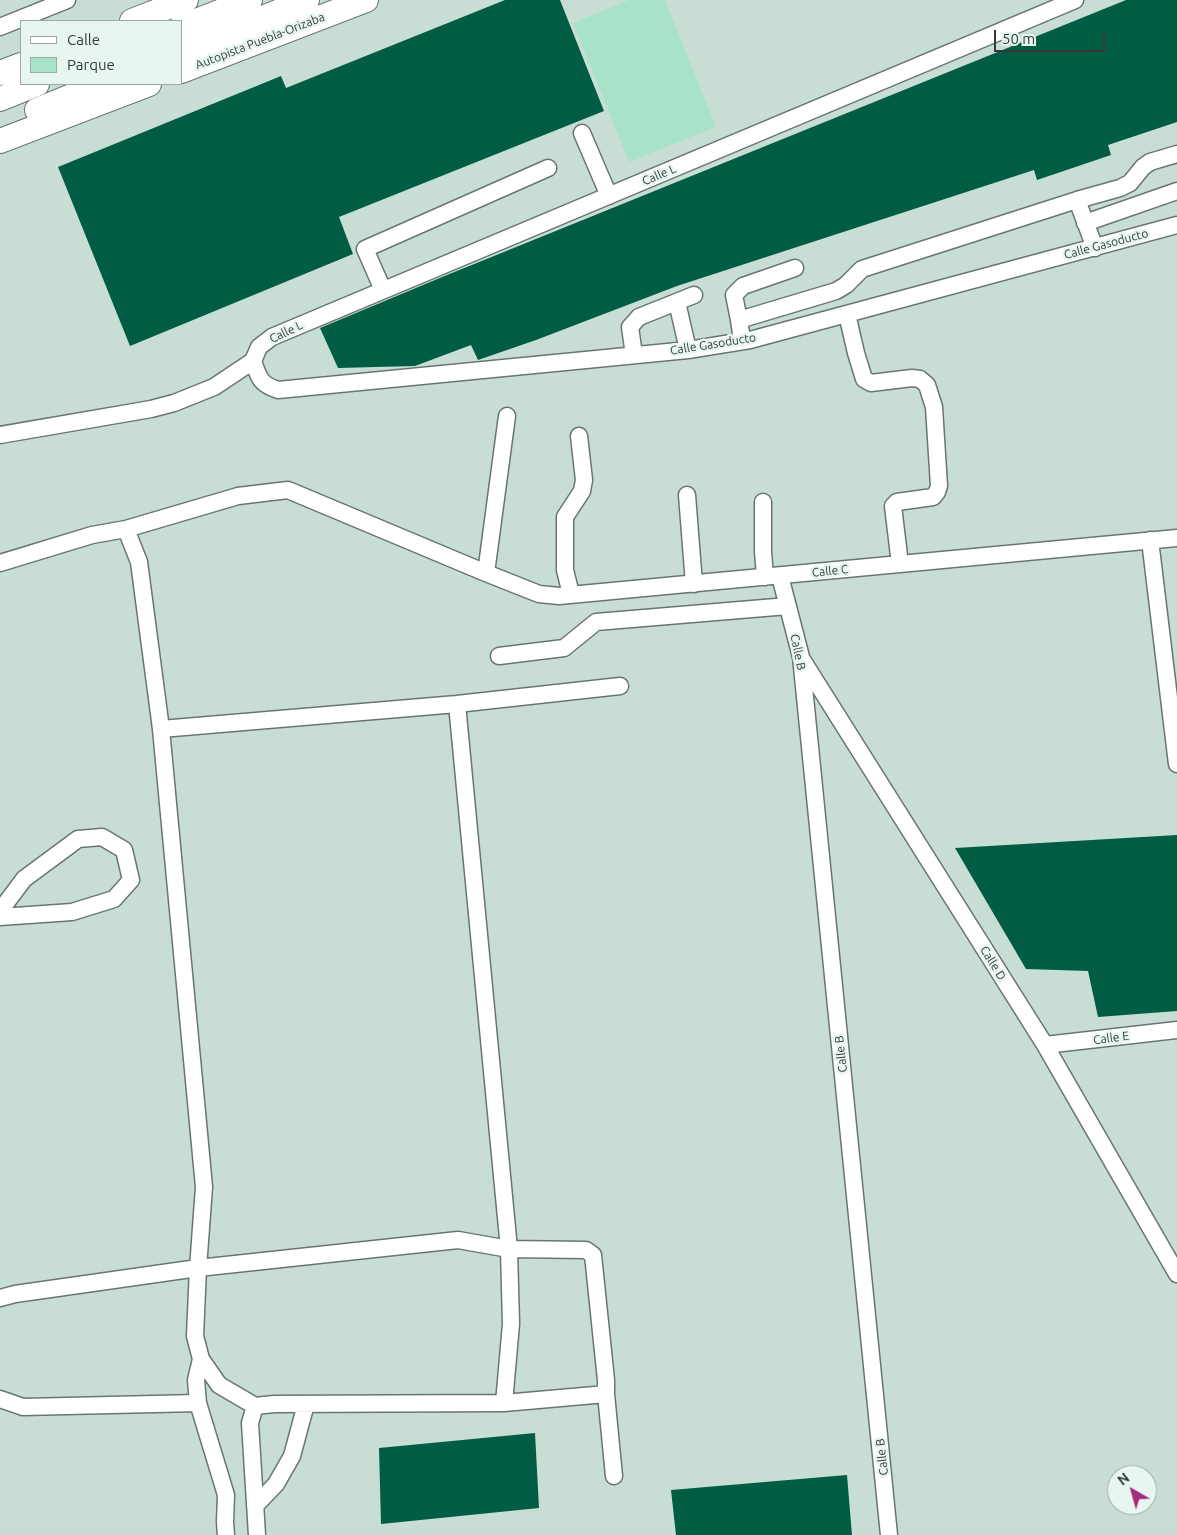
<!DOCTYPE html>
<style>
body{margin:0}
#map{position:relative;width:1177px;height:1535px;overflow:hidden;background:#dae9e2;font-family:Ubuntu,sans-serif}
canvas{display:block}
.legend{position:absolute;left:20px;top:20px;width:162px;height:65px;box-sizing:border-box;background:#e7f6ef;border:1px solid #a0aba6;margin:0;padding:6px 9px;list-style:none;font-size:15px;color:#353a38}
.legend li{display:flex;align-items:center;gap:10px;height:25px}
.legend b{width:25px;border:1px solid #a0aba6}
.north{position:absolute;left:1107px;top:1465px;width:50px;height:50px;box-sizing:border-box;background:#e7f6ef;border:1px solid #a0aba6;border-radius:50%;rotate:322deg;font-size:14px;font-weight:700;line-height:20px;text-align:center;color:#353a38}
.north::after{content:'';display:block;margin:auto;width:18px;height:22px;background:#a62b7f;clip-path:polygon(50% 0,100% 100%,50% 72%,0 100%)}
.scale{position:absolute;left:994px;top:30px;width:111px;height:22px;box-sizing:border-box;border:2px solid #353a38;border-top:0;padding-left:6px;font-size:15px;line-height:18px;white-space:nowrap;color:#353a38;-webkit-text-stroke:4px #e7f6ef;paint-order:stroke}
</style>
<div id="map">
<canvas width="1177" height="1535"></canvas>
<ul class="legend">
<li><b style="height:6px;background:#fff"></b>Calle</li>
<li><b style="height:14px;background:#a8e2c9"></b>Parque</li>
</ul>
<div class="north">N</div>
<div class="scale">50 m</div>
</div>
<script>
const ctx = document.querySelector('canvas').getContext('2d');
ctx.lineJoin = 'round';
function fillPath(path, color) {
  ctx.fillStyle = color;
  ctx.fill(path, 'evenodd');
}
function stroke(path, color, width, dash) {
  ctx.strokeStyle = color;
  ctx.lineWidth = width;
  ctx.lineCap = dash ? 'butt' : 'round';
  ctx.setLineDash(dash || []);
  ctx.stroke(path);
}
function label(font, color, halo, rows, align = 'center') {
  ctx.font = font + ' Ubuntu,sans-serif';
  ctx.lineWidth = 5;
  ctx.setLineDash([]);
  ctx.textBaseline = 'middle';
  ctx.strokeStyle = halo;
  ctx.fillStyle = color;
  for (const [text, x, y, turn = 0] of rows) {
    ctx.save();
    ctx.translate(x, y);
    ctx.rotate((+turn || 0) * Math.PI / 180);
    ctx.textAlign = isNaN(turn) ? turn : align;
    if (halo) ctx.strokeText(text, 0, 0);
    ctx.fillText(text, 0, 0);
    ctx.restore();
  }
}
fillPath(new Path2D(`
 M0 0H1177V1535H0ZM21 21H181V84H21ZM1117 1475H1147V1505H1117Z`), '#c8ded4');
fillPath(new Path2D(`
 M629 0H665L716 127 629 162 573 23Z`), '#a8e2c9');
fillPath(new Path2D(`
 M505 0H560L604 111 339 217 353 254 130 346 58 167 281 76 286 88Z
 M1126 0H1177V122L1108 145 1111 155 1037 180 1034 170 677 286 536 340 478 360 471 345 415 366 338 368 320 328 447 275Z
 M1177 835V1011L1098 1017 1088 971 1026 969 955 848Z
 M535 1433 539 1508 381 1524 379 1448Z
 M847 1475 852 1535H676L671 1490Z`), '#005d43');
const minor = new Path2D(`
 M0 27 67 0
 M582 133 609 196
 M1077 200 1120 188 1130 183 1143 167 1150 162 1177 154
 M1085 223 1177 191
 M383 290 365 249 548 168
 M677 302 688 350
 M847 314 856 353 864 379 871 383 912 378 920 379 927 385 934 407 939 486 937 492 933 497 897 502 893 506 900 564
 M739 320 734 295 743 286 795 268
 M742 340 739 320 836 291 846 285 862 269 1077 200 1095 248
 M634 355 630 327 639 317 694 295
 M253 361C259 378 260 384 278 390L688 350 750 340 1177 225
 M253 361 259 347 272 337 1075 0
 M0 435 151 409 174 403 214 387 253 361
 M687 495 694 584
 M763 502V551L765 577
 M126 529 238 496 288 490 486 573 539 594 559 596 1177 538
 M1150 540 1177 764
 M0 563 92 535 126 529 139 562 161 729 204 1187 198 1268 195 1336 201 1359 219 1385 255 1406
 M486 573 507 416
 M780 576 801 657 889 1535
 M571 594 565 570V517L582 491 584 480 579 436
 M499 656 564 648 596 622 788 606
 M803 661 1045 1045 1177 1274
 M457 704 509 1249 586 1250 593 1255 606 1380V1394L504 1403
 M161 729 457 704 620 686
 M0 911 24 879 78 839 102 837 124 850 131 880 114 899 72 912 0 917
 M1045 1045 1177 1030
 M0 1298 15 1294 198 1268 458 1240 509 1249 511 1324 504 1403 274 1404 255 1406 250 1423 257 1535
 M201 1359 196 1380 198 1403 226 1495 225 1522 226 1535
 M606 1394 614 1476
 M0 1399 23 1407 198 1403
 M255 1506 276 1484 292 1456 306 1404`);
const highway = new Path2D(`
 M132 21 186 0
 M181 27 250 0
 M181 51 307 0
 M181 71 366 0
 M0 73 21 65
 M0 99 37 84
 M37 110 101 84
 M0 141 149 84`);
stroke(minor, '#697670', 19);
stroke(highway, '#697670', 26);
stroke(minor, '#fff', 16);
stroke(highway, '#fff', 24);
label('12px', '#353a38', '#e7f6ef', [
 ["Autopista Puebla-Orizaba",260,41,-21],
 ["Calle L",659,175,-23],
 ["Calle Gasoducto",1106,244,-15],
 ["Calle L",286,332,-26],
 ["Calle Gasoducto",713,344,-9],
 ["Calle C",830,571,-6],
 ["Calle B",798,652,79],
 ["Calle D",993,963,58],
 ["Calle E",1111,1038,-7],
 ["Calle B",841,1054,-96],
 ["Calle B",882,1457,-96]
]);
</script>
